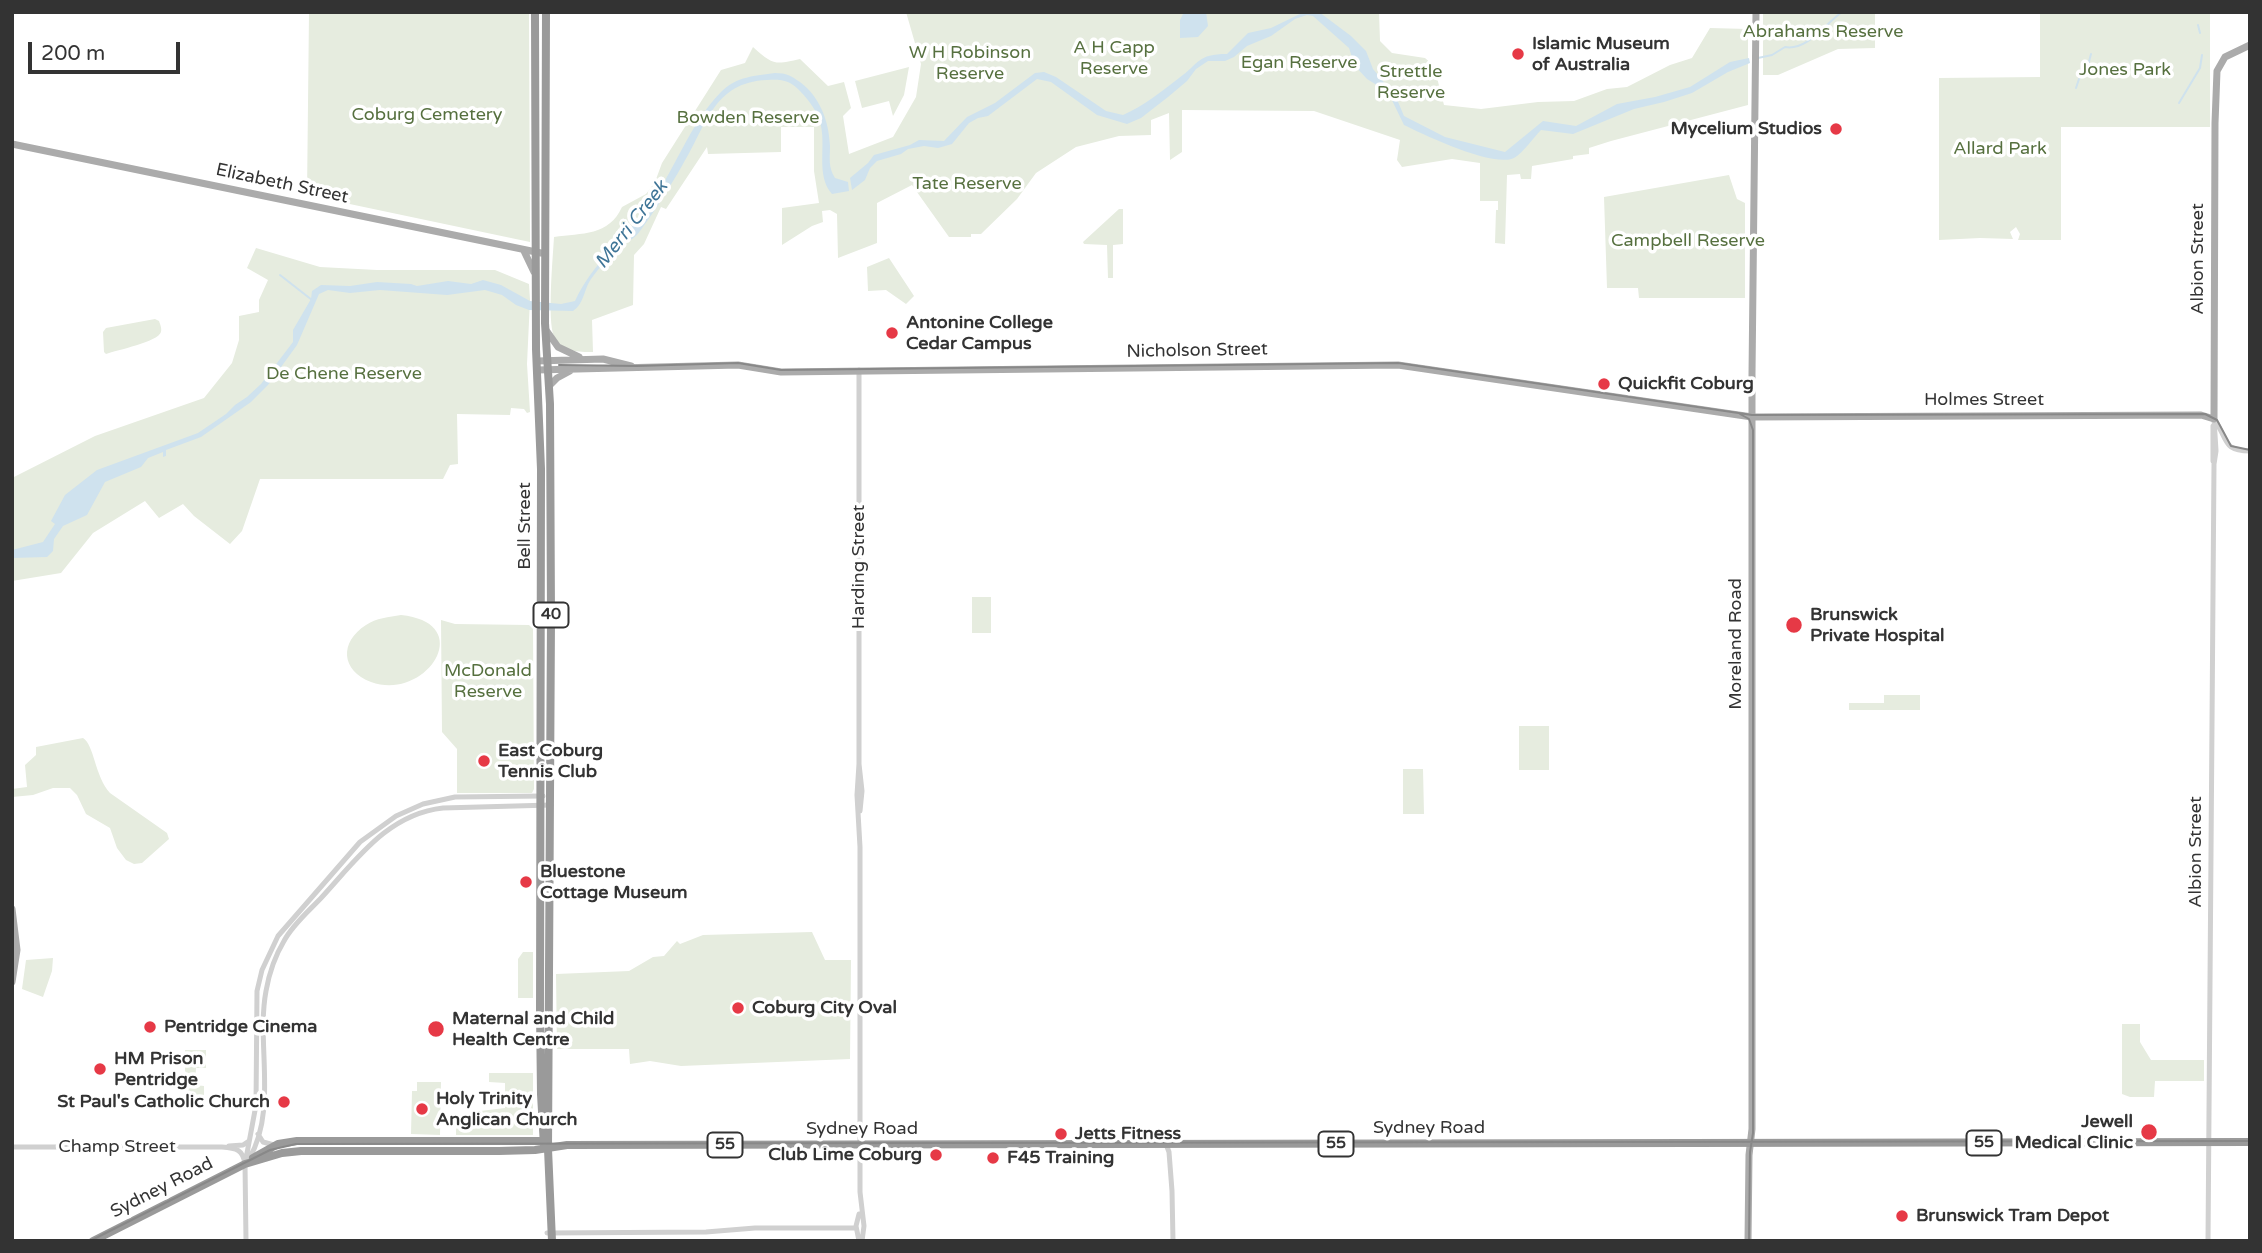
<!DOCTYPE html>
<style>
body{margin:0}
#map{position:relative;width:2262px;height:1253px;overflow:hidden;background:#fff;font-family:"Varela Round",sans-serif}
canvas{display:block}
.frame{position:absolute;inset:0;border:14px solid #333;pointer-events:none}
.scale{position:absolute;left:28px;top:42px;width:152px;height:32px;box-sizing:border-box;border:4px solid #333;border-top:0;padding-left:9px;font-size:21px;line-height:24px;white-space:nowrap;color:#333;-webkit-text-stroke:5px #fff;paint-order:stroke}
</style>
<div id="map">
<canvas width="2262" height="1253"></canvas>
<div class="frame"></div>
<div class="scale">200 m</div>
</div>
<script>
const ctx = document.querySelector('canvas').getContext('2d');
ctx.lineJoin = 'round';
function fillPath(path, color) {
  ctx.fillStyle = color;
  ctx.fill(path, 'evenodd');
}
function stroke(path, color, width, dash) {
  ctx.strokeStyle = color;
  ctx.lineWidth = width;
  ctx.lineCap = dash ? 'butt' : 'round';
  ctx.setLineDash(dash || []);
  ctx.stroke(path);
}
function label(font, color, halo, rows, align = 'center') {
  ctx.font = font + ' "Varela Round",sans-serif';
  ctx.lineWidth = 7;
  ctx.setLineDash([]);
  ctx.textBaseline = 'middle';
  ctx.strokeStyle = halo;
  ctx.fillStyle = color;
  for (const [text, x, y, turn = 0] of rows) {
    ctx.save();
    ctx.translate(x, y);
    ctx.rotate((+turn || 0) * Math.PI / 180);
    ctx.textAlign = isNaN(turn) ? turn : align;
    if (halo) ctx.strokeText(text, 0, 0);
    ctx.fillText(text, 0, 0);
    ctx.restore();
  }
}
fillPath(new Path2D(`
 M309 12H529L530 242 307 195Z
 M906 12H1379L1380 41 1392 53 1425 58 1434 66 1444 105 1481 109 1538 102 1574 101 1607 89 1627 87 1670 65 1692 58 1710 28 1748 29V105L1611 141 1589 148V154L1573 156V159L1532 166 1531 179H1521L1520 174 1507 175 1505 244 1495 243 1496 210H1498V201H1480V163L1452 159 1402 167 1397 160 1400 140 1314 111 1182 110V152L1170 160 1169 113 1151 120V135L1119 136 1076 147 1036 173 1017 199 981 234H971V237H949L912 185 877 203V243L838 258 837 214 830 210 822 211 823 222 812 226 782 245V208L819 203 814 171V127H781V152L708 154 707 147 666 209 661 207 644 244 634 255 633 305 592 320 593 352C579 352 561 352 554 336 547 321 553 256 554 237 582 233 609 236 622 207L646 194 655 182 662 163 721 70 745 63 753 47C773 65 775 65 800 59L828 86 844 82 851 108 843 116 849 154 893 137 916 97 921 64Z
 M1763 12H1898V13L1875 14V48L1838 49 1778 75H1763Z
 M2040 12H2210V127H2061V240H2018L2020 234 2016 227 2010 232 2013 239 1980 238 1939 240V78L2040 77Z
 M909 67 904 95 893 116 889 101 862 108 855 81Z
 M1729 175 1737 199 1745 203V298H1639L1638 288H1607L1604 197Z
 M1119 209H1123V244L1113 245V278H1108L1107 245 1084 244 1083 242Z
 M256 248 320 267 377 270H495L529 284 530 300 527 364 530 412 527 413 524 409 511 408 510 415 457 414 458 464 450 465 443 479H260L242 531 230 544 194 516 183 504 159 518 145 501 93 533 61 573 12 581V478L95 436 204 398 232 363 239 340V316L259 312V300L268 280 247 268Z
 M889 258 914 296 906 304 886 290 868 291 867 267Z
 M155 319 159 321C160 324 162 328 161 332 158 342 117 350 106 354L104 352 103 332 106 328Z
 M972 597H991V633H972Z
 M401 615C478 623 426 702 371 682 341 671 339 642 366 625 376 618 389 617 401 615Z
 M441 620 455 624 529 625 533 629 534 789 532 793H457V749L442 732Z
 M1884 695H1920V710H1849V703H1884Z
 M1519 726H1549V770H1519Z
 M83 738C94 744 95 777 110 793L167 833 169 839 142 863 134 864 126 860 117 848 110 828 86 814 77 795 70 788H53L33 795 12 797V789L27 787 25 765 36 755V747Z
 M1403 769H1423L1424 814H1403Z
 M812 932 825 960H851L850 1059 681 1066 650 1061 630 1064 629 1049H557L556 974 629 971 653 957 664 956 677 941 680 944 703 935Z
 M523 952H533V998H518V959Z
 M53 958 52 971 43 997 22 989 26 960Z
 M2122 1024H2140V1042L2151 1060H2204V1081H2155L2154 1097H2130L2122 1094Z
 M185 1050H206V1068H196L195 1085 204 1086V1096L184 1095V1081L189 1076 185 1071Z
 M489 1073H533V1135H456V1122H472V1112L505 1108V1083L489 1082Z
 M417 1082H441L440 1135 411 1134 412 1091H417Z`), '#e6ecdf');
fillPath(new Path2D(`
 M1184 12H1206L1208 26 1198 37 1180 38V20Z
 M1304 12H1319L1351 36 1366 51 1373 69 1396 97 1404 116 1445 137 1505 152 1543 121 1576 126 1617 104 1655 97 1690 87 1730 62 1749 58 1750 63 1728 72 1692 93 1664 102 1634 109 1573 134 1541 130C1533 138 1524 152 1514 158 1494 168 1424 135 1404 125L1388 92 1367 79 1355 66 1349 48 1313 16 1307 15 1295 19 1271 36 1247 46 1234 57 1225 61H1208L1196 69 1187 81 1168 97 1141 118 1127 124 1097 115 1051 82 1037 79 988 116 978 118 969 123 952 144 938 148 924 146 908 149 901 154 877 161 870 168 865 180 852 190 850 178 868 163 874 155 910 145 919 140 944 141 967 117 995 103 1035 73 1044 72 1056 77 1106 111 1123 115C1144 106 1162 91 1179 78 1200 63 1197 54 1227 54L1248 33 1271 28Z
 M775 73C787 73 791 76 800 82 820 97 829 121 830 146 830 158 828 167 835 178L848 182 849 191 832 194C815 175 827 145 820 122 817 111 808 99 800 91 790 80 781 79 767 80 713 82 706 127 683 164 670 187 655 211 640 231 635 238 630 240 624 244 612 255 600 266 591 279 584 289 584 304 573 311L529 310 516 305 502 295 485 290 447 295 380 290 350 293 328 290 319 294 297 345 268 385 251 402 201 437 166 450V456L163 457V452L148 458 141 467 105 482 87 515 63 526 54 539 53 551 47 557 12 558V550L43 542 55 524 51 521 65 495 97 470 198 433 226 414 235 405 247 397 261 384 293 342V330L311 299 312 291 321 285 350 286 377 282 411 284 417 286 448 281 471 284 483 280 501 285 530 301 561 304 575 301C592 264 623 240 647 208 675 171 689 124 721 92 737 76 755 76 775 73Z`), '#cfe2ee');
stroke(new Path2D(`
 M2198 25 2200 33
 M1758 58 1772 55 1785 47C1807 51 1825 24 1842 12
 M2076 88 2079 79 2087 69 2091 54
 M2179 103 2200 68 2202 55
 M280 275 312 300`), '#cfe2ee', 2);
stroke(new Path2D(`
 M859 370V764L862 791 860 811
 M2216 422C2228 440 2223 451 2250 451
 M2213 426V461
 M859 764 857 795 860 847V1192L864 1226 862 1241
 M258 1134 263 1142 274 1145
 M1166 1144 1169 1152 1172 1191 1173 1241
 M229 1146 243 1145 249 1141
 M12 1147H222C237 1148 243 1150 245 1164L246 1241
 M249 1159C278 1109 256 1044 266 991 269 974 275 956 284 941 293 924 310 910 322 897 357 859 388 814 443 808L551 805
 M245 1164 256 1105 257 991 262 970 278 936 360 842 396 816 423 804 455 797 543 796
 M859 1214 856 1226 859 1241
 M547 1233 706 1232 755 1228H856
 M2208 1241 2214 464 2216 451 2214 419`), '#d0d0d0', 5);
stroke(new Path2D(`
 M12 144 541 253
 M524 251 534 272
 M546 330 558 347 579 357
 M537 361 603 359 631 366
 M537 370 738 365 781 372 1398 365 1752 417 2201 415 2214 419 2215 123 2217 71 2225 57 2250 45
 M549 386 557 378 570 371
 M12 909 17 950 12 982
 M1748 1241 1749 1155 1752 1129V374L1756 12`), '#ababab', 7);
stroke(new Path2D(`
 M535 12 536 349 541 469 540 1011 541 1094 544 1146
 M546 12 545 323 550 404 551 618 548 1149 552 1241
 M253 1158 278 1144 297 1141H548
 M93 1241 245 1164 282 1153 301 1151H499L535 1150 567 1145 2250 1142`), '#9a9a9a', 8);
stroke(new Path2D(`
 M559 365 637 366 738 363 781 370 1398 363 1752 415 2205 414 2217 420 2231 446 2250 450
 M1740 414 1749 419 1753 430V1133L1750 1152 1749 1241
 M90 1241 270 1150 296 1144 2250 1141`), '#888', 2);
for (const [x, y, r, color] of [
 [1518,54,7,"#e63946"],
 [1836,129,7,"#e63946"],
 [892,333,7,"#e63946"],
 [1604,384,7,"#e63946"],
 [1794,625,9,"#e63946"],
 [484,761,7,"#e63946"],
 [526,882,7,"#e63946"],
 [738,1008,7,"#e63946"],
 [150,1027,7,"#e63946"],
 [436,1029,9,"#e63946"],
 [100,1069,7,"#e63946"],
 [284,1102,7,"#e63946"],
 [422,1109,7,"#e63946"],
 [2149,1132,9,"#e63946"],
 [1061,1134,7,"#e63946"],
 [936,1155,7,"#e63946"],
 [993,1158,7,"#e63946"],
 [1902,1216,7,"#e63946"]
]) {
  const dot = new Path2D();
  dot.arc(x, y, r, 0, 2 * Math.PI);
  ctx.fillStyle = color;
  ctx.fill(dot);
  stroke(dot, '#fff', 2.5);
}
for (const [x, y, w] of [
 [551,615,35],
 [1984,1143,35],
 [1336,1144,35],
 [725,1145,35]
]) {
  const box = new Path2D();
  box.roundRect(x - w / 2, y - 12.5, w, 25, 5);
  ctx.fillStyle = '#fff';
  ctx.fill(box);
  stroke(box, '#333', 2);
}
label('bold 16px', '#333', null, [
 ["40",551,615],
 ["55",1984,1143],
 ["55",1336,1144],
 ["55",725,1145]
]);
label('18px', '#56703f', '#fff', [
 ["Abrahams Reserve",1823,32],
 ["A H Capp",1114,48],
 ["Reserve",1114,69],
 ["W H Robinson",970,53],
 ["Reserve",970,74],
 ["Egan Reserve",1299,63],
 ["Jones Park",2125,70],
 ["Strettle",1411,72],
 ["Reserve",1411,93],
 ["Coburg Cemetery",427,115],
 ["Bowden Reserve",748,118],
 ["Allard Park",2000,149],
 ["Tate Reserve",967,184],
 ["Campbell Reserve",1688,241],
 ["De Chene Reserve",344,374],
 ["McDonald",488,671],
 ["Reserve",488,692]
]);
label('bold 18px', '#333', '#fff', [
 ["Islamic Museum",1532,44],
 ["of Australia",1532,65],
 ["Mycelium Studios",1822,129,"right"],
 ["Antonine College",906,323],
 ["Cedar Campus",906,344],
 ["Quickfit Coburg",1618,384],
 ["Brunswick",1810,615],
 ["Private Hospital",1810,636],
 ["East Coburg",498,751],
 ["Tennis Club",498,772],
 ["Bluestone",540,872],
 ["Cottage Museum",540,893],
 ["Coburg City Oval",752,1008],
 ["Maternal and Child",452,1019],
 ["Health Centre",452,1040],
 ["Pentridge Cinema",164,1027],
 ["HM Prison",114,1059],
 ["Pentridge",114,1080],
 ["Holy Trinity",436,1099],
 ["Anglican Church",436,1120],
 ["St Paul's Catholic Church",270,1102,"right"],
 ["Jewell",2133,1122,"right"],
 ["Medical Clinic",2133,1143,"right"],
 ["Jetts Fitness",1075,1134],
 ["Club Lime Coburg",922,1155,"right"],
 ["F45 Training",1007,1158],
 ["Brunswick Tram Depot",1916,1216]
], 'left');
label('18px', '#333', '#fff', [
 ["Elizabeth Street",282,184,12],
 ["Albion Street",2198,259,-90],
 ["Nicholson Street",1197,351,-1],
 ["Holmes Street",1984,400],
 ["Bell Street",525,526,-90],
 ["Harding Street",859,567,-90],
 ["Moreland Road",1736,644,-90],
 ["Albion Street",2196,852,-90],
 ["Sydney Road",1429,1128],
 ["Sydney Road",862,1129],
 ["Champ Street",117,1147],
 ["Sydney Road",162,1188,-27]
]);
label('italic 19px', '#3f7597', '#fff', [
 ["Merri Creek",632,225,-52]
]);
</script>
